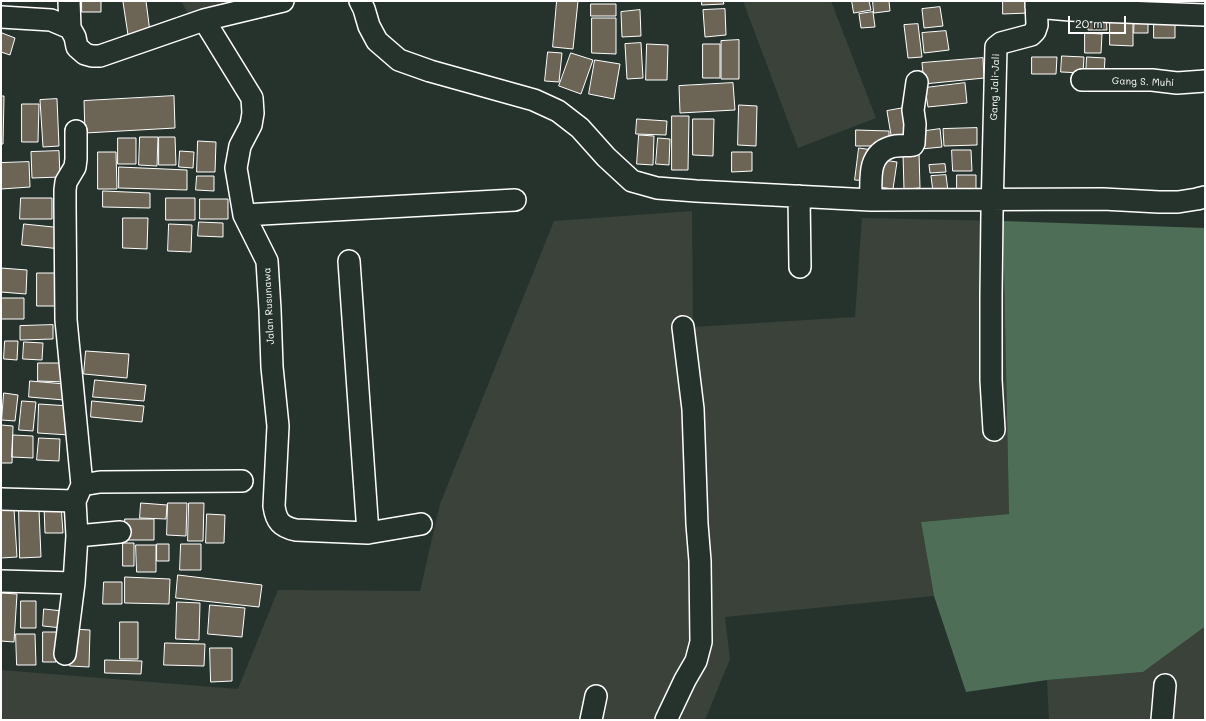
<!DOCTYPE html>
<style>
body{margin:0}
#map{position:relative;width:1206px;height:721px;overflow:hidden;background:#26332d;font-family:Mali,sans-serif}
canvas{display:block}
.frame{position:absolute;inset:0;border:2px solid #fff;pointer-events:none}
.scale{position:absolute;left:1068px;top:16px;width:58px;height:18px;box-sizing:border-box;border:2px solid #fff;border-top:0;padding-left:5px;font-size:12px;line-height:14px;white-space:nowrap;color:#fff;-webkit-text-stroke:3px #26332d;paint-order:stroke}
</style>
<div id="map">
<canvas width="1206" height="721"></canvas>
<div class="frame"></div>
<div class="scale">20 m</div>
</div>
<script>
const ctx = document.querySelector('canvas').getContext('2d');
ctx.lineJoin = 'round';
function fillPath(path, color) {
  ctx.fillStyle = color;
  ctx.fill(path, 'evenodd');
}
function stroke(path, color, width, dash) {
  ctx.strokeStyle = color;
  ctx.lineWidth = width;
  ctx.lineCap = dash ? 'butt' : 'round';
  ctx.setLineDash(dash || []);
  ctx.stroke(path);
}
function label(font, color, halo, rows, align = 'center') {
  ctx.font = font + ' Mali,sans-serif';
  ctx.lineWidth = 3;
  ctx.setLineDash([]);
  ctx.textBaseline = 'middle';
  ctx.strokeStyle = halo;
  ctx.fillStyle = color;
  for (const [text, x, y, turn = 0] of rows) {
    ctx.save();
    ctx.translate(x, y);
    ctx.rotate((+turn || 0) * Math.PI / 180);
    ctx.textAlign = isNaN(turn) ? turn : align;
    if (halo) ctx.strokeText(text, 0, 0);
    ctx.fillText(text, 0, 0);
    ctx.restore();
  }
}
fillPath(new Path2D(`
 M181 1H256L193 22Z
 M743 1H831L876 118 798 148Z
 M692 211 693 327 855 317 862 218 1003 221 1009 514 921 522 934 596 725 617 730 659 705 720H1V670L238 689 278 590 420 591 440 504 554 221Z
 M1203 628H1205V720H1049L1047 680 1143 672Z`), '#3b4239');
fillPath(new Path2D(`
 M1003 221 1205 228V628H1203L1143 672 1047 680 966 692 934 596 921 522 1009 514Z`), '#4f6e58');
const building = new Path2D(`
 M82 1H101V12H82Z
 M127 1H146L150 32 128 35 123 2Z
 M557 1H578L573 49 553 47Z
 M702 1H723L724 4 702 5Z
 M852 1H869L871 10 854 13Z
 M873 1H889L890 11 874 13Z
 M1003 1H1029V13L1003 14Z
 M591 4H616V16H591Z
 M940 7 943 26 924 28 922 9Z
 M725 9 726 35 705 37 703 10Z
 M640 10 641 36 622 37 621 12Z
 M873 12 875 27 861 28 859 14Z
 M1106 14 1107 30H1088V15Z
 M1135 14H1148V33H1134Z
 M1154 15H1175V38H1154Z
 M1110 16 1133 17V46L1110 45Z
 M592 18H616V54L592 53Z
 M918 24 922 57 908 58 904 25Z
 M946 31 949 50 924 53 922 33Z
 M2 33 15 38 10 55 1 52Z
 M1085 33 1102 34 1101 53H1085Z
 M739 40V79H721V41Z
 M641 43 643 78 627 79 625 44Z
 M647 44 668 45 667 80H646Z
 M703 44H720V78H703Z
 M548 52 562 53 559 82 545 81Z
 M571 53 593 60 581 94 559 86Z
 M1062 56 1084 57 1083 73 1061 72Z
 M1032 57H1057L1056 74H1032Z
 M1087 57 1105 58 1104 75 1086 74Z
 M983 58 984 78 924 84 922 63Z
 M595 60 620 64 614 99 589 94Z
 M733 83 735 110 680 113 679 86Z
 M965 83 967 103 928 107 925 88Z
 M1 96H4L3 144H1Z
 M174 96 175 128 85 133 84 101Z
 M57 99 59 146 43 147 40 100Z
 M22 104H39L38 142H22Z
 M739 105 757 106 756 146 738 145Z
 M909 107 913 138 892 141 887 111Z
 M672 116H689L688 170H672Z
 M637 119 667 121 666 135 636 134Z
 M693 119H714L713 156 693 155Z
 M977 128V145L944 146 943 129Z
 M940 129 942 147 921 149 919 132Z
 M856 130 889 131V146H856Z
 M639 135 654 136 653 165 637 164Z
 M140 137H158L157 166 139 165Z
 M159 137H175L176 165H159Z
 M118 138H136V164H118Z
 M658 138 670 139 669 165 656 164Z
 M198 141 216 142 215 172H197Z
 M859 148 873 150 869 181 855 180Z
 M952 150H971L972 171H953Z
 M59 151 60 177 32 178 31 152Z
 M180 151 194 152 193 168 179 167Z
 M98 152H116L117 189H98Z
 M732 152H752V171L732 172Z
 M919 153 920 188 904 189 903 154Z
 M883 160 897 162 893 189 879 187Z
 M29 162 30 187 1 189V163Z
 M945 164 946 172 930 173 929 165Z
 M119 167 187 170V190L119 188Z
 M946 175 948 191 933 192 931 176Z
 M957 175H976V192H957Z
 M197 176H214V191L196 190Z
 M103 191 150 193V208L103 207Z
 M21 198H52V219H20Z
 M166 198H195V220H166Z
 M200 199H228V219H200Z
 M123 218H148L147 249 123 248Z
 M199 222 223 223V237L198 236Z
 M24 224 63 228 61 249 22 245Z
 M169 224 192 225 191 252 168 251Z
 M1 268 27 270 26 294 1 292Z
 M37 273H62V306H37Z
 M1 298H24V319H1Z
 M53 325V339L20 340V326Z
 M5 341H18L17 360 4 359Z
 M24 342 43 343 42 360 23 359Z
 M86 351 129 354 127 378 84 374Z
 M38 363H67V382L38 381Z
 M95 380 146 385 144 401 93 397Z
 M30 381 65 384 64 400 29 397Z
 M4 393 18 395 15 421 2 420Z
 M22 401 36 402 33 431 19 430Z
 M92 401 144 406 142 422 91 417Z
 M39 404 70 406 69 435 38 433Z
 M1 425 13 426 12 463H1Z
 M13 435 33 436V458L12 457Z
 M39 438 60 439 59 461 37 460Z
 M141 503 167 505 166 519 140 518Z
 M168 503H187L186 536 167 535Z
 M189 503H204L203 541H188Z
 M61 505 63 533H45L44 506Z
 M14 509 17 557 1 558V510Z
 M19 510H39L41 557 20 558Z
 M207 514 225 515 224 543H206Z
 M125 519H154V540H125Z
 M123 543H134V566H123Z
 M157 544H169V561H157Z
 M181 544H201V570H180Z
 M136 545H156V572H137Z
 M178 575 262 585 259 607 176 598Z
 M125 577 170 579 169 604 125 603Z
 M104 582H122V604H103Z
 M1 593 17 594 14 642 1 641Z
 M21 601H36V628H21Z
 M177 602 200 603 199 640 176 639Z
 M210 605 245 608 242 637 208 634Z
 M44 609 63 611 62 628 43 626Z
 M120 622H138V659H120Z
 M72 629 90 630 89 667 70 666Z
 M43 632H57L56 662H43Z
 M16 634H35L36 665H17Z
 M165 643 205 644 204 666 164 665Z
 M210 648H232V681L211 682Z
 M105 660 142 661 141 674 105 673Z`);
fillPath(building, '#6c6455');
stroke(building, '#fff', 1);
const minor = new Path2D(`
 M69 1 70 28
 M360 1 364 9 369 26 377 41 399 60 430 71 534 100 558 111 580 128 606 157 632 181 657 188 696 191 871 200 1103 199 1159 202H1178L1197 199 1205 197
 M1036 7 1070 10 1205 15
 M1 17 51 20 70 28 75 37 77 47 85 54 92 56H100L204 20 283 1
 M204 20 252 98 253 113 251 125 240 146 236 168 244 215 267 261 270 310 272 367 278 426 274 506C276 521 281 527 296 530L368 533 421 524
 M1082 80H1152L1177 83 1205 81
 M76 131V159L75 167 66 182 65 190V205L66 320 82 485
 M799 196 800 267
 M871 200C871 180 867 154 891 147 898 145 906 146 913 145L914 143 915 124 913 110 917 82
 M244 215 515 200
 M349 261 368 533
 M994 430 991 380V295L992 212 996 47 1001 43 1031 35 1035 31 1037 25 1036 1
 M1 499 75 501
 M77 536 120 532
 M1 581 74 583 65 654
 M74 583 77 536 75 501 82 485 100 482 242 481
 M591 720 596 696
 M666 720 685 680 696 661 701 642 700 561 697 524 693 409 683 327
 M1162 720 1165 685`);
stroke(minor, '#fff', 24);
stroke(minor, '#26332d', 21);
label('10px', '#fff', '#26332d', [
 ["Gang S. Muhi",1143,82,2],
 ["Gang Jali-Jali",995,87,-88],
 ["Jalan Rusunawa",269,306,-93]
]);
</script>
